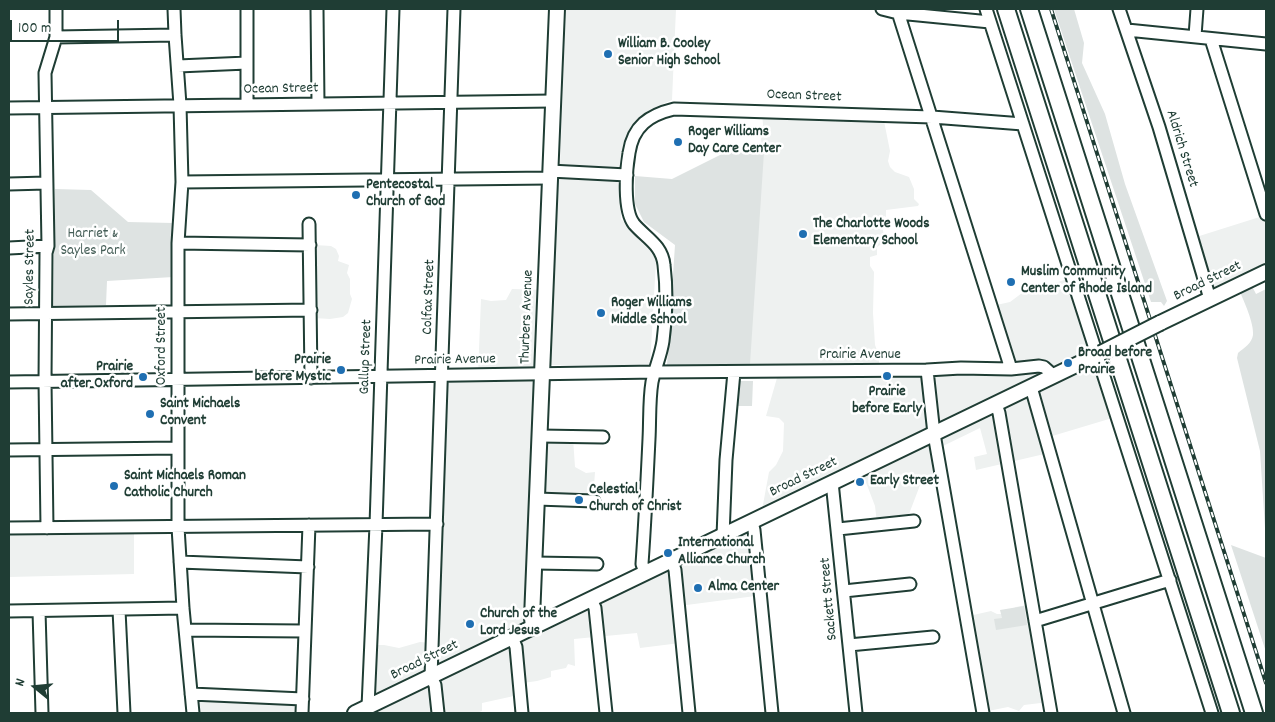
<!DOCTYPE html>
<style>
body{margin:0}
#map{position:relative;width:1275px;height:722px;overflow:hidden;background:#fff;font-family:Dekko,sans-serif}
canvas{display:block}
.frame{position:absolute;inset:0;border:10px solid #1f3d34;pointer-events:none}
.north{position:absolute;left:10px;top:662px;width:50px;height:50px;-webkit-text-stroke:4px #fff;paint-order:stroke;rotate:287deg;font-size:14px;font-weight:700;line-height:20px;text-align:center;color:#1f3d34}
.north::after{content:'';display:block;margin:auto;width:18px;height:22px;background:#1f3d34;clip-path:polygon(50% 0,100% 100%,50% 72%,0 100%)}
.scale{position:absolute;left:10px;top:20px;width:109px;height:22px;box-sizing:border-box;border:2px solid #1f3d34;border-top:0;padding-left:6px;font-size:15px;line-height:18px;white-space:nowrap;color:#1f3d34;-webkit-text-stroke:4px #fff;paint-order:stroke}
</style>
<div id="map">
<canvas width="1275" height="722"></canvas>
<div class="frame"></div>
<div class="north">N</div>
<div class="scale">100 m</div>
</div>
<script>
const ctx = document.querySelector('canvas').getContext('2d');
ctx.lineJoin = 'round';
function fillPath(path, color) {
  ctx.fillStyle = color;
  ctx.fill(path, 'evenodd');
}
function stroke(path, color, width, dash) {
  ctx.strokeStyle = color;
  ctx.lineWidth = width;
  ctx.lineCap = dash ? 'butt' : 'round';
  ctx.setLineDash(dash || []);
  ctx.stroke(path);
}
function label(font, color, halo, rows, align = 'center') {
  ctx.font = font + ' Dekko,sans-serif';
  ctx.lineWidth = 5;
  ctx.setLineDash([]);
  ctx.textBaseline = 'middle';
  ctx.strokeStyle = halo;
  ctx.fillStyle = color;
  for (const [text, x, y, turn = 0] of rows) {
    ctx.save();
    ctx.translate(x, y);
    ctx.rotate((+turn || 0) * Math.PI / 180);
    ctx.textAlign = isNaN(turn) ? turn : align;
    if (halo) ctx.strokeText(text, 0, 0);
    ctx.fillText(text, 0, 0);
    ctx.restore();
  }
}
fillPath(new Path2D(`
 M566 9H676L672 100 651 109 639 117 632 127 624 145 622 168 560 164Z
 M762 112 883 116 890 151 888 161 890 167 895 172 909 177 914 189V199L919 204 918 206 886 210V217L884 216 881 222 885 239 883 243 877 247V255L870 257V266L874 272 873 313 875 345 879 355V369L1010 371 992 306 1010 302 1022 293 1033 292 1049 287 1055 283 1070 278 1119 416 1049 437 1053 452 976 470 974 457 987 454 980 428 943 446 947 474 927 476 922 480 909 514V520L877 523 875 506 862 472 760 521 769 472 776 465 783 451 784 423 779 418 766 416 779 371H748L747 356 763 155 761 139 763 125Z
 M555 176 621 181V219L650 246 656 261 650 366 548 365Z
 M1266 215V276L1213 301 1193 238Z
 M315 245 331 246 336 249 339 256 338 261 349 265 347 273 350 279V294L352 299 348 313 343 317 330 319 314 318V246Z
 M512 289 546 290 541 434 573 438 575 467 586 473 595 472 593 500 540 498 532 628 759 524 763 595 679 606 680 643 640 648 637 633 574 639 575 666 568 664 566 668 551 671V677L537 681 523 683V694L482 703V711L476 713H365L374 645H384L399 648 420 642 431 643 442 378 478 375 481 299 491 301 506 300Z
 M134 533V574L9 577V535Z
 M1033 604 1049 702 1024 705 1019 711 1008 707 983 712 969 616 991 611 997 614H1005L1016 607Z
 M196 695 301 698 302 713H195Z`), '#eef1f0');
fillPath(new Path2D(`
 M1054 9H1074L1084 43 1082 63 1105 114 1125 184 1167 301 1164 306 1161 302H1151Z
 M732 149 764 152 750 364 667 365 675 245 644 222 635 204V176L672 179Z
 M55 189 91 190 128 222 173 223V277L107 281 106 305 53 307Z
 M1251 284 1256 294 1266 289V544L1260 451 1237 358 1238 353C1244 348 1252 343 1253 335 1254 323 1244 301 1239 290Z
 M737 381H753L752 406H736Z
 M1231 545 1266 558V652Z
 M1024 606 1027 625 996 630 994 619 1002 618 1000 610Z`), '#dee3e2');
const minor = new Path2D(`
 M174 9 175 35 180 105 182 182 178 243V527L183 608 193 713
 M247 9V105
 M317 9 318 104
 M882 9 898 13 990 22
 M897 9 1011 369
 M986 9 1212 713
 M1119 9 1159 127 1210 299
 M1127 30 1266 44
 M1195 36 1197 9
 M56 37 175 35
 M1211 39 1266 214
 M178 66 247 63
 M9 108 553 101
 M550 171 627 175
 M182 182 550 178
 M9 184 46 183
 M309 224 311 378
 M178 243 310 245
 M9 248 48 246
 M9 314 311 310
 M927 370 934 434 983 713
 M9 382 656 372 927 370 961 368 1011 369 1039 366 1044 367 1053 375
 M1031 387 1124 713
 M996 404 999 413 1051 713
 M540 436 603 437
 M9 450 178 448
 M832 482 856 713
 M537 499 594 501
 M752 522 754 530 772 713
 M9 528 437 524
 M47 528 45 381 46 253 48 246 45 73 56 37V9
 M838 529 914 521
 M723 536 726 460 734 372
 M672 561 675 570 689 713
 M180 562 308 567
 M534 563 597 564
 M645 572 642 564C645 522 647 481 649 439 650 421 649 400 652 382 655 368 661 355 663 341 666 318 667 289 664 265 662 245 646 238 634 224 623 210 626 170 629 153 633 126 649 115 674 109L932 117 1023 124
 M844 591 910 584
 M591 599 595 608 606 713
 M119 610 124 713
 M9 611 183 608
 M39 611 42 713
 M1035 621 1170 580
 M185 630 304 631
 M512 637 516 647 522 713
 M849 645 933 637
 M191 694 303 699
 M368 707 376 525 393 9
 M302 713 309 525
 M438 713 435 685 431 677 454 9`);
const major = new Path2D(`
 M1160 323 1266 272
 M533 627 532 618 557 9
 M355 713 1101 353`);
const highway = new Path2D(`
 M1006 9 1231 713
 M1029 9 1254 713`);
stroke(minor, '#1f3d34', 15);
stroke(major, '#1f3d34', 18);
stroke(highway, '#1f3d34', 20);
stroke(minor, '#fff', 11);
stroke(major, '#fff', 14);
stroke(highway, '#fff', 16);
const rail = new Path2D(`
 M1051 9 1266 683`);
stroke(rail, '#1f3d34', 4);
stroke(rail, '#fff', 2, [5.5]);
const majorBridge = new Path2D(`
 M1101 353 1160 323`);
stroke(majorBridge, '#1f3d34', 18, []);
stroke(majorBridge, '#fff', 14);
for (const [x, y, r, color] of [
 [608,54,5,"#1f6fb2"],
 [678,142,5,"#1f6fb2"],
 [356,195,5,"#1f6fb2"],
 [803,234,5,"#1f6fb2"],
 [1011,282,5,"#1f6fb2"],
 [601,313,5,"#1f6fb2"],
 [1068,363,5,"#1f6fb2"],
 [341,370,5,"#1f6fb2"],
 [887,376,5,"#1f6fb2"],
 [143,377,5,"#1f6fb2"],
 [150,414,5,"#1f6fb2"],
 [860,482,5,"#1f6fb2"],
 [114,486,5,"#1f6fb2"],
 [579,500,5,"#1f6fb2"],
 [668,553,5,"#1f6fb2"],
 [698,588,5,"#1f6fb2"],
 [470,624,5,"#1f6fb2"]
]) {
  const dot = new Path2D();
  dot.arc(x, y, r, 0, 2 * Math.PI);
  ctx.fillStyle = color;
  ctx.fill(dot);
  stroke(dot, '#fff', 2);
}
label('bold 15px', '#1f3d34', '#fff', [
 ["William B. Cooley",618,45],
 ["Senior High School",618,62],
 ["Roger Williams",688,133],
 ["Day Care Center",688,150],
 ["Pentecostal",366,186],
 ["Church of God",366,203],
 ["The Charlotte Woods",813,225],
 ["Elementary School",813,242],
 ["Muslim Community",1021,273],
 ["Center of Rhode Island",1021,290],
 ["Roger Williams",611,304],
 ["Middle School",611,321],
 ["Broad before",1078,354],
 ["Prairie",1078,371],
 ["Prairie",331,361,"right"],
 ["before Mystic",331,378,"right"],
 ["Prairie",133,368,"right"],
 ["after Oxford",133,385,"right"],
 ["Prairie",887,393,"center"],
 ["before Early",887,410,"center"],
 ["Saint Michaels",160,405],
 ["Convent",160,422],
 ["Saint Michaels Roman",124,477],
 ["Catholic Church",124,494],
 ["Early Street",870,482],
 ["Celestial",589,491],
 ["Church of Christ",589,508],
 ["International",678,544],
 ["Alliance Church",678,561],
 ["Alma Center",708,588],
 ["Church of the",480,615],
 ["Lord Jesus",480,632]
], 'left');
label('15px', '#1f3d34', '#fff', [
 ["Ocean Street",281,90,-1],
 ["Ocean Street",804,97,2],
 ["Aldrich Street",1181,149,73],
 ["Sayles Street",31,267,-89],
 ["Broad Street",1208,282,-26],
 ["Colfax Street",430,297,-88],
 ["Thurbers Avenue",528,317,-88],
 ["Oxford Street",163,346,-90],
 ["Prairie Avenue",860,356],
 ["Gallup Street",367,357,-88],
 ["Prairie Avenue",455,361,-1],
 ["Broad Street",804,478,-26],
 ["Sackett Street",830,599,-95],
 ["Broad Street",425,661,-26]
]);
label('15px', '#455e57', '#fff', [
 ["Harriet &",93,235],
 ["Sayles Park",93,252]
]);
</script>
